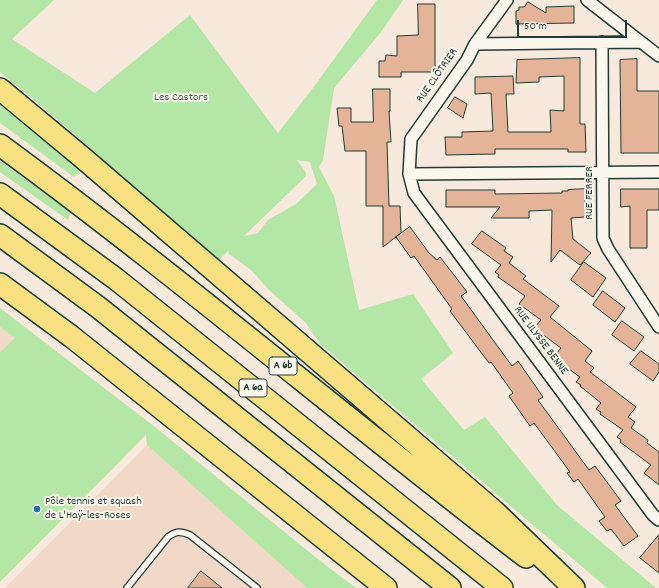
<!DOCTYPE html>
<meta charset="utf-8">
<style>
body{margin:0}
#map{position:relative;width:659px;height:588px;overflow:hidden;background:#f7e9db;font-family:Dekko,sans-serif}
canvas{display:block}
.scale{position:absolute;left:517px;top:20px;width:110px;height:18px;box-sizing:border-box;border:2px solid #1f3d34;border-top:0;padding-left:5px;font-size:12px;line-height:14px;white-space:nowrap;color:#1f3d34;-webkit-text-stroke:3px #fbf7ec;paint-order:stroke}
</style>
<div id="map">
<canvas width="659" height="588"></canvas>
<div class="scale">50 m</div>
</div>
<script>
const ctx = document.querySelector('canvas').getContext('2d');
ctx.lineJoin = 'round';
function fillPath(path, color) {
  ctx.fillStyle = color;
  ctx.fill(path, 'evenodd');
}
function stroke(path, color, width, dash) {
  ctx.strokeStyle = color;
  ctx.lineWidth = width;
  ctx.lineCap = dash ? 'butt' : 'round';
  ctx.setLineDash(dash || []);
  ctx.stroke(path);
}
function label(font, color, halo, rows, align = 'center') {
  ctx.font = font + ' Dekko,sans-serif';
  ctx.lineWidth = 4;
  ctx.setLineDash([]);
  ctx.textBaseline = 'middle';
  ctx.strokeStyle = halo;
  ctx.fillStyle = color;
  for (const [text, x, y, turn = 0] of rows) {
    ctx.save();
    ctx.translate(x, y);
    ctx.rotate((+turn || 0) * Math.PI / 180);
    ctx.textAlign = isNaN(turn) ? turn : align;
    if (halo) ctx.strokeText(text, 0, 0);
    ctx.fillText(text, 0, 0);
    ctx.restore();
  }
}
fillPath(new Path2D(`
 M0 327 16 338 0 352Z
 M147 445 307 588H5Z`), '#f2d9c7');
fillPath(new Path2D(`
 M0 0H54L12 39 95 93 190 15 278 133 313 88 377 0H403L381 32 334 88 323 160 319 167 334 196 359 310 413 294 453 353 421 379 464 430 485 417 557 505 656 588H607L319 343 306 323 269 290 251 270 228 253 229 250 218 261 58 120 0 72ZM297 160 310 162 317 184 296 204 268 220 258 233 244 236 306 176V173Z
 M0 104 80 171 74 177 0 123Z
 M0 161 71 212 68 220 0 172Z
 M0 308 155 427 319 560 356 588H307L147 445 146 435 0 582V352L15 338 0 327Z`), '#b4e6a6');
const building = new Path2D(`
 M528 2 546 13V7L574 6V23L516 24V11L519 10V7H524Z
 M418 4H435V72H401V77H379V61H385L386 55 397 56V36L418 35Z
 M580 58V124H585L586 152H568V149H495V154L446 155 445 137H462V132L493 131 491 93 475 94V77L513 76 514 94H506L508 132H551L550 110 564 111V76L539 77V82L516 83 517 60Z
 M637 59V91H659V153H621L620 60Z
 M373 89H390V111H389L391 142H387L389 206H400L401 233 383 247V206H366V151H345L342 126H339L337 108H351V122H373Z
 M455 97 467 104 463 118 448 108Z
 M585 189V217L571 218 573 239 591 253 580 265 560 250 551 262 552 210 529 211V218H491L500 207H446V190H495V194L562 193V191H568V190Z
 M621 189H659V210H647V248H630V206L621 207Z
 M410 227 429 253 437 260 440 257 454 275 467 292 461 296 512 366 518 361 543 397 538 400 589 470 595 466 621 501 615 505 638 536 624 546 611 529 607 531 599 521 605 517 578 479 574 482 567 473 570 472 534 423 530 426 509 396 513 393 491 362 489 363 450 311 452 309 414 256 411 258 396 237Z
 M482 231 506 248 504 251 513 257 509 263 526 276 523 279 559 306 550 317 592 351 585 361 594 368 590 372 636 407 628 417 635 422 631 428 648 440 647 443 659 452V485L644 473 651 465 620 442 621 440 617 437 623 430 600 414 601 412 596 409 601 403 580 386 581 385 576 382 580 377 566 367 556 354 561 348 538 331 535 327 541 320 519 304 525 296 498 277 499 275 495 272 501 265 472 244Z
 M584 262 606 278 593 297 571 280Z
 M603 291 625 308 615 322 593 305Z
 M622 321 644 337 634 351 612 335Z
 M641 351 659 364V372L653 381 630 364Z
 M659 535V573L640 558Z
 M201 571 222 588H188Z`);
fillPath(building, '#e5b398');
stroke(building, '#1f3d34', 1);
const service = new Path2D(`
 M127 588 168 537C176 531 181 531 190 535L257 588`);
const minor = new Path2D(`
 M507 0 475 44 467 60 411 139 409 174 414 193 653 515 659 520
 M587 0 659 56
 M602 42 603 238 608 249 659 327
 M475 44 641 42
 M409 174 659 172`);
const motorway = new Path2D(`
 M0 89 83 158 494 511 574 588
 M0 145C180 277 349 422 526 557
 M0 194 116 279 502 588
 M0 235 98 307 450 588
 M0 284 72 337 386 588`);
stroke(service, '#1f3d34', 8);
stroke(minor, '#1f3d34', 14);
stroke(motorway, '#1f3d34', 24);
stroke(service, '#fbf7ec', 5.5);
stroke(minor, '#fbf7ec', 11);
stroke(motorway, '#f9e181', 21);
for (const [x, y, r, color] of [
 [37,509,4,"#1f6fb2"]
]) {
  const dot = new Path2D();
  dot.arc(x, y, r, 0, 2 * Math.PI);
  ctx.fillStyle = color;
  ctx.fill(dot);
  stroke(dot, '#fbf7ec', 1.5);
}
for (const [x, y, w] of [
 [283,366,28],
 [253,388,28]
]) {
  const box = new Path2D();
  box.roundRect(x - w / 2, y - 9, w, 18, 3);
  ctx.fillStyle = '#fbf7ec';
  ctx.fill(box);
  stroke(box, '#1f3d34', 1);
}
label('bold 11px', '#1f3d34', null, [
 ["A 6b",283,366],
 ["A 6a",253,388]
]);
label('12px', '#1f3d34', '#fbf7ec', [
 ["RUE CLÔTRIER",438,76,-55],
 ["RUE FERRER",590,193,-90],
 ["RUE ULYSSE BENNE",540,341,53]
]);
label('12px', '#3d5f4b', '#fbf7ec', [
 ["Les Castors",181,98]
]);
label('12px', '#1f3d34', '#fbf7ec', [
 ["Pôle tennis et squash",45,502],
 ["de L'Haÿ-les-Roses",45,516]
], 'left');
</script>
